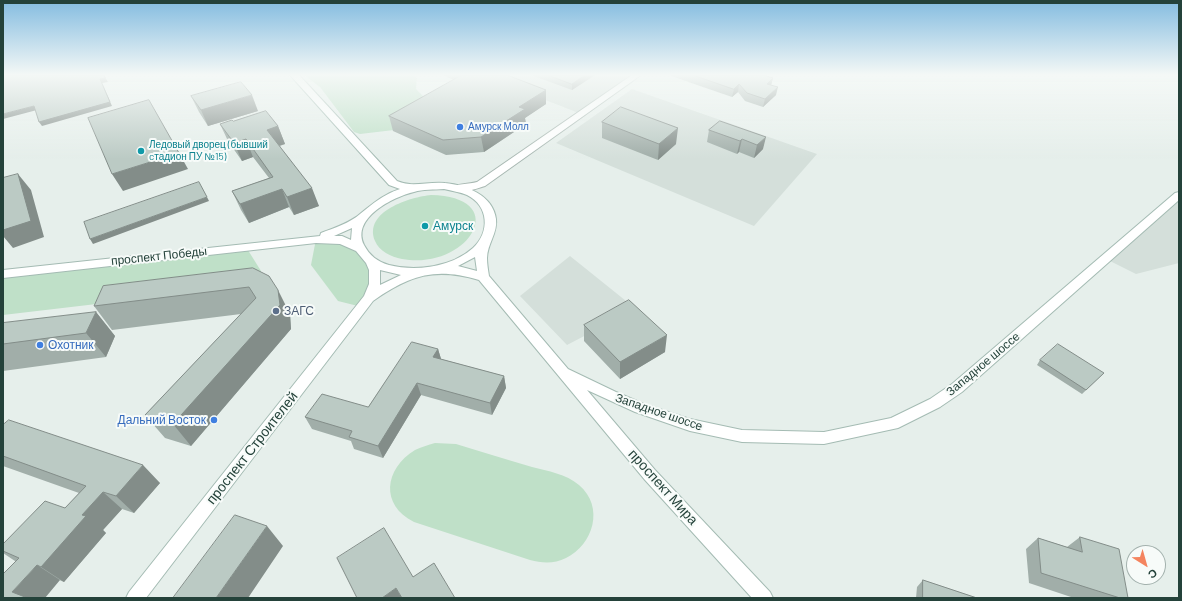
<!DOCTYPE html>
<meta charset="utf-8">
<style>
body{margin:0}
#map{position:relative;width:1182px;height:601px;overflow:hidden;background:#e6efeb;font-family:Barlow,sans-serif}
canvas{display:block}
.frame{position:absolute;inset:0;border:4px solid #24423a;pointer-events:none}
.north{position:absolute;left:1126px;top:545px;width:40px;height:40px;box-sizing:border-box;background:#f7fbf9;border:1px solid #a3b1ad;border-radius:50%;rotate:143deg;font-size:11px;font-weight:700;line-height:16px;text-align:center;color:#24423a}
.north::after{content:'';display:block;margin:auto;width:14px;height:18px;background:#f4845f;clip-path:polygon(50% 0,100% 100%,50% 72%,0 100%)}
</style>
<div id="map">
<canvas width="1182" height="601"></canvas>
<div class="frame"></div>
<div class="north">С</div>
</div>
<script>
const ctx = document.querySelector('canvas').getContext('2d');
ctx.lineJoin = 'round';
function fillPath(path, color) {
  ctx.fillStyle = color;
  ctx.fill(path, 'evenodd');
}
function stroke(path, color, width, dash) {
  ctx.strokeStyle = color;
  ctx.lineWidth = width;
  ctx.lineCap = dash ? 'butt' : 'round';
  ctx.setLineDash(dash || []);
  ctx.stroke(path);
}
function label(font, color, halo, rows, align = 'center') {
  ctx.font = font + ' Barlow,sans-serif';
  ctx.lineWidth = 4;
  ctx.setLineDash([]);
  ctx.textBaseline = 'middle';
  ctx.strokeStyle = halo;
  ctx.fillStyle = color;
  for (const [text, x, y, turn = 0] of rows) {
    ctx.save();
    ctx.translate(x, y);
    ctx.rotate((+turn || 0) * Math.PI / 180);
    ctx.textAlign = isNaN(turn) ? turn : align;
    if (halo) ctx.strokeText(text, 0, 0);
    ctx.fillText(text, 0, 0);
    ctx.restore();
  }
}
fillPath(new Path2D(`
 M482 75H637L581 114Z
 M632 89 817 154 754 226 556 143Z
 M1179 195V263L1136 274 1106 259Z
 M570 256 636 309 567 345 520 296Z`), '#d4dfda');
fillPath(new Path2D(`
 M304 75H414L417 78 416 89 431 104 394 130 360 134 354 132 320 87Z
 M431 195C514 197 468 271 402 259 391 257 379 251 375 241 363 211 411 197 431 195Z
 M316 239 349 242 375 273 362 307 338 301 311 265Z
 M246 247 261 271 258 285 3 315V274Z
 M435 443 456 444C481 452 506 459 532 467 548 471 566 474 579 485 605 507 593 545 566 558 554 564 542 563 530 560L414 522C380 505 384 469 415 450 421 447 428 445 435 443Z`), '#bfe0c8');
const street = new Path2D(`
 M632 75H641L485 186C475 189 458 196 450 188 454 184 470 184 477 182Z`);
const secondary = new Path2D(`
 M290 75H299L397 181C413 188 428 181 445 183 466 185 493 195 496 219 498 233 487 244 487 258 487 264 488 270 489 276L568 369 616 392 644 404 690 419 742 430 824 432 891 418 930 399 952 384 1175 193 1179 192V200L962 392 940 407 898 428 824 444 742 442 690 431 635 412 587 390 655 470 770 592 773 598H752L645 480 479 280C435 267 410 275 373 301L146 598H126L129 592 364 296 369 284V270L366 263 356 251 340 244 316 243 3 278V270L320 236 321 233C334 228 350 223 360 214 374 203 382 195 400 189L389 185ZM444 189C452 191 460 192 467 195 489 206 490 232 473 248 452 267 416 272 389 265 378 262 369 255 364 245 351 218 393 197 414 192 423 189 434 190 444 189ZM352 228 351 240 342 236H334ZM475 257 477 271 458 266ZM380 270 401 275 380 285Z`);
stroke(street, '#a8b8b2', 2);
stroke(secondary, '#a4bbb3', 2);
fillPath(street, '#fff');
fillPath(secondary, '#fff');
fillPath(new Path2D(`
 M442 75H507L546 90V104L525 118 526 124 484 152 446 155 393 131 389 116 454 80Z
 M531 75H595L572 90Z
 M671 75H763L773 78 771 85 776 95 763 107 745 101 738 92 732 97 671 76Z
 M191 96 258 111 208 126 199 112Z
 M720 121 763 149 754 158 739 152 737 154 707 142 709 130Z
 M602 122 676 144 658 160 602 138Z
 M220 124 278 126 285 144 280 146 319 206 294 215 289 207 249 223 241 210 232 191 269 178 253 157 242 161 228 141Z
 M253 268 290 314 291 329 191 446 165 438 145 415 241 314 112 330 94 306Z
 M96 312 115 336 106 357 3 371V323Z
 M584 325 665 352 620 379 584 341Z
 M438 349 441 359 504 376 506 388 492 415 421 395 383 458 354 449 351 441 312 429 305 417 368 407Z
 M1040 360 1104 373 1082 394 1037 365Z
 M3 425 160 483 134 513 122 509 103 530 106 533 64 582 15 561 3 553V544L65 508 79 493 3 466Z
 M1080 537 1128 598H1074L1029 583 1026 549 1038 538 1067 547Z
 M923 580 977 598H916L917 587Z`), '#a1aea9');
fillPath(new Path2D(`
 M104 75 108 82 102 83 112 106 42 126 39 122 100 79Z
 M585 75H595L572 90V84Z
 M773 78 771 86 767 84Z
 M739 84 738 92 732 97 734 89Z
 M778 87 776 95 763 107 765 99Z
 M546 90V104L525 118 526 124 484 152 481 137 519 107Z
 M252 95 258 111 208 126 201 110Z
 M34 106 37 110 3 119V114Z
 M278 126 285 144 274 147 267 130Z
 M678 128 676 144 658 160 659 144Z
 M766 137 763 149 754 158 757 145Z
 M246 139 253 157 242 161 234 143Z
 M742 139 739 152 737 154 740 141Z
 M179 153 188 169 123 191 112 174Z
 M18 174 31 190 44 237 13 248 3 236V230Z
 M312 188 319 206 294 215 287 197Z
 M282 189 289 207 249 223 240 204Z
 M207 197 209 201 93 244 90 239Z
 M278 290 290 314 291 329 191 446 173 424Z
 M96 312 115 336 106 357 86 333Z
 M667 335 665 352 620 379V362Z
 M438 349 442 362 433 357Z
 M504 376 506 388 492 415 490 403Z
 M417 383 421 395 383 458 378 446Z
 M143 465 160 483 134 513 116 496Z
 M103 492 122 509 103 530 106 533 64 582 41 567 82 515Z
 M267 526 283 546 248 598H216Z
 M37 565 60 580 45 598H22L12 592Z
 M396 588 402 598H382Z`), '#838d89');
const building = new Path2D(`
 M3 75H104L105 78 100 79 110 102 39 122 34 106 3 114Z
 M462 75H507L546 90 519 107 525 109 481 137 443 140 389 116Z
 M548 75H585L572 84Z
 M693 75H763L773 78 767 84 778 87 765 99 747 93 739 84 734 89Z
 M241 82 252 95 201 110 191 96Z
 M149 100 179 153 112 174 88 118Z
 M621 107 678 128 659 144 602 122Z
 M266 111 278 126 267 130 312 188 287 197 282 189 240 204 232 191 273 177 246 139 234 143 220 124 232 120 233 121Z
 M720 121 766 137 757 145 742 139 740 141 709 130Z
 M18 174 31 221 3 230V178Z
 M199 182 207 197 90 239 84 222Z
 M253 268 269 276 278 290 280 305 173 424 145 415 256 298 249 287 94 306 103 286Z
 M629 300 667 335 620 362 584 325Z
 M96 312 86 333 3 344V323Z
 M412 342 438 349 433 357 504 376 490 403 417 383 378 446 349 437 352 431 305 417 322 394 368 407Z
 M1058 344 1104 373 1086 390 1040 360Z
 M9 420 143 465 116 496 103 492 82 515 86 516 41 567 37 565 12 592 25 597V598H3V574L19 558 3 551V544L45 501 65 508 86 486 3 456V425Z
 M235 515 267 526 216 598H173Z
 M384 528 413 577 434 563 455 598H402L396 588 382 598H357L337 558Z
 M1080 537 1119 549 1128 598H1120L1041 573 1038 538 1082 552Z
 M923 580 977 598H923Z`);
fillPath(building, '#bbcac4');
stroke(building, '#838d89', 1);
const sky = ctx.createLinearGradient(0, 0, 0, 159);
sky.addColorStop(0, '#84bce0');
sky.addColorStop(0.47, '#f4f8f6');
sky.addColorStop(1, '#f4f8f600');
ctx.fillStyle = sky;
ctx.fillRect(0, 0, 1182, 159);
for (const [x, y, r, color] of [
 [460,127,4,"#3f7fe0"],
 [141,151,4,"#0f9aa8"],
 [425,226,4,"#0f9aa8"],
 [276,311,4,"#5c6f8a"],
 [40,345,4,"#3f7fe0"],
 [214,420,4,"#3f7fe0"]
]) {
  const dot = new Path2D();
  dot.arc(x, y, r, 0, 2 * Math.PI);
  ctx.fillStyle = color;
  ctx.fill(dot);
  stroke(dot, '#f7fbf9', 1.5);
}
label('10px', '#366cbe', '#f7fbf9', [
 ["Амурск Молл",468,127]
], 'left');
label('10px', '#0d838f', '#f7fbf9', [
 ["Ледовый дворец (бывший",149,145],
 ["cтадион ПУ №15)",149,157]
], 'left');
label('12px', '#0d838f', '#f7fbf9', [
 ["Амурск",433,226]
], 'left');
label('12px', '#24423a', '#f7fbf9', [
 ["проспект Победы",159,256,-6],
 ["Западное шоссе",983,364,-40],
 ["Западное шоссе",659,412,19]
]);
label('12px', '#4e5e75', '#f7fbf9', [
 ["ЗАГС",284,311]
], 'left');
label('12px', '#366cbe', '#f7fbf9', [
 ["Охотник",48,345],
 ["Дальний Восток",206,420,"right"]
], 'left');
label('14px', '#24423a', '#f7fbf9', [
 ["проспект Строителей",252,448,-52],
 ["проспект Мира",663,487,48]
]);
</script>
